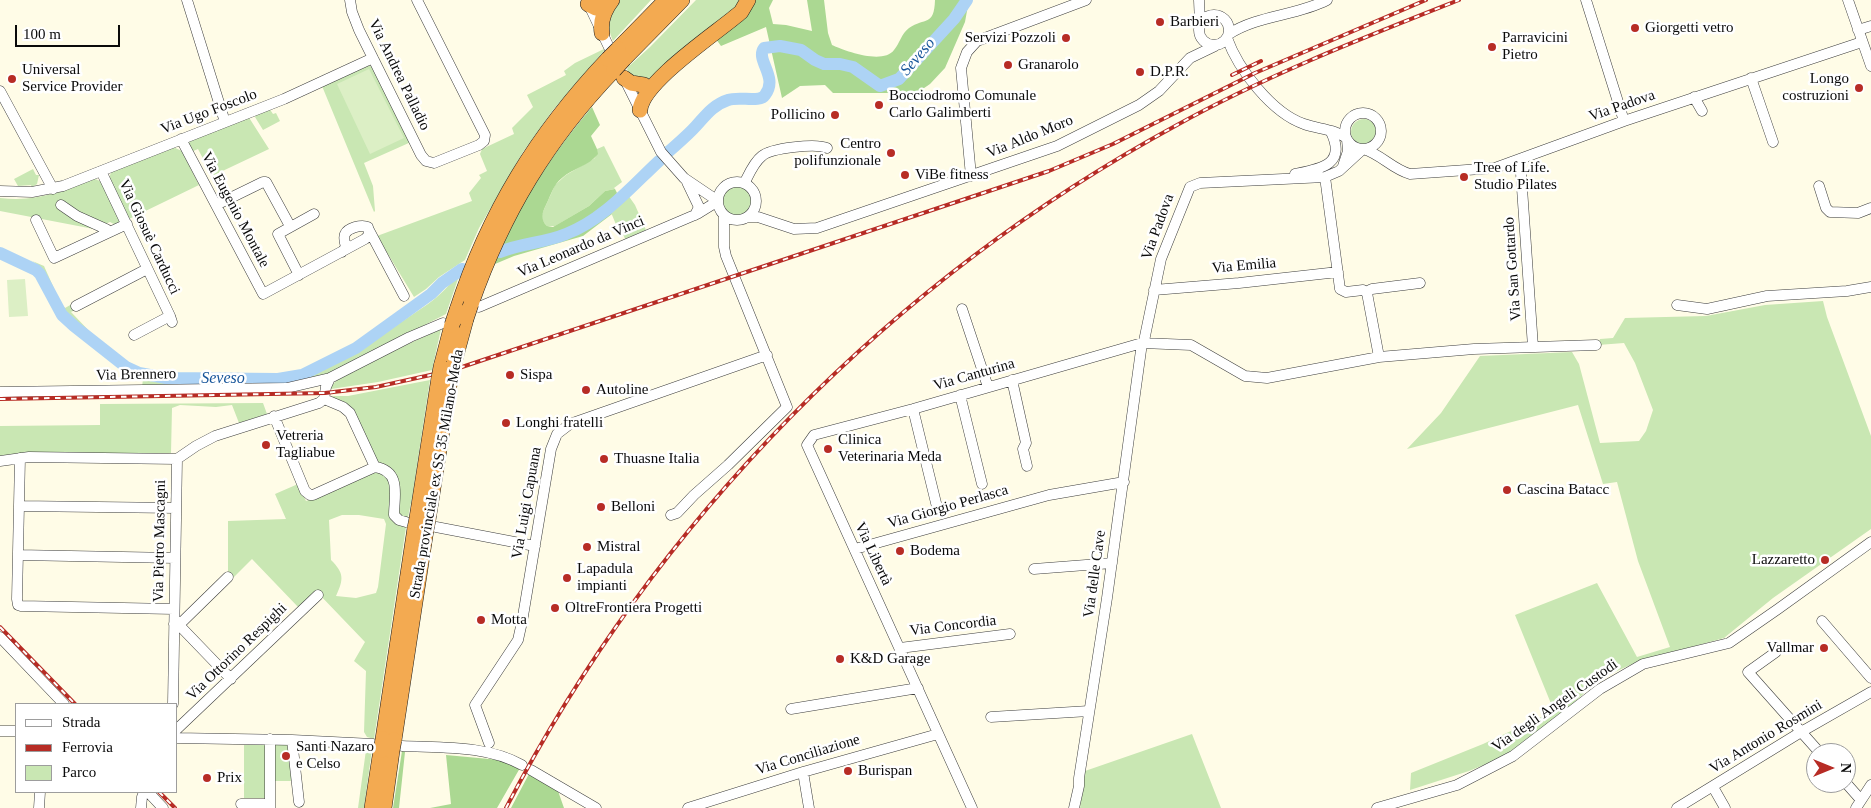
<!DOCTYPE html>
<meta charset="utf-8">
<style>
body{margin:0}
#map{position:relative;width:1871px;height:808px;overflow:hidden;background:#fffce7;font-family:"Times New Roman",serif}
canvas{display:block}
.legend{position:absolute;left:15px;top:703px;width:162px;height:90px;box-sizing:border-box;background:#fff;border:1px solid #9d9d9d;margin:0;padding:6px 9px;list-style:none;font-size:15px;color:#0a0a0a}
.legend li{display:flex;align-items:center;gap:10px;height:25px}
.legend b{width:25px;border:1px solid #9d9d9d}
.north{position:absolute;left:1806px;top:743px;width:50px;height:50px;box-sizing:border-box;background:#fff;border:1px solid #9d9d9d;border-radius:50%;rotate:90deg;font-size:14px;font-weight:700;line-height:20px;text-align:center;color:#0a0a0a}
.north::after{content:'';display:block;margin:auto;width:18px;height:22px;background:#b72c25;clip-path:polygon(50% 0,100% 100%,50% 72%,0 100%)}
.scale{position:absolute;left:15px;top:25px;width:105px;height:22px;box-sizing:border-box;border:2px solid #0a0a0a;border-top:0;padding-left:6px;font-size:15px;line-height:18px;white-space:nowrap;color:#0a0a0a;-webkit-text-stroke:4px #fff;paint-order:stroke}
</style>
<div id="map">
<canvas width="1871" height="808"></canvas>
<ul class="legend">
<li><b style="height:6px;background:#fff"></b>Strada</li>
<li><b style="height:6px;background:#b72c25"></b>Ferrovia</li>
<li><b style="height:14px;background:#c9e7b3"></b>Parco</li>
</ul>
<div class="north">N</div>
<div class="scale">100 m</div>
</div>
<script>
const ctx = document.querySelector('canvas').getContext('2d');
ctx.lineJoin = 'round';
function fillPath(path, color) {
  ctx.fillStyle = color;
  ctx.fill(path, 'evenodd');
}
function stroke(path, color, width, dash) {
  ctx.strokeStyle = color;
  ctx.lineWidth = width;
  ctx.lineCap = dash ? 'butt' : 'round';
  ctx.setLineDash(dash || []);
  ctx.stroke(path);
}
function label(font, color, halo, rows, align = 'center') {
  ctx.font = font + ' "Times New Roman",serif';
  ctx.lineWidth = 5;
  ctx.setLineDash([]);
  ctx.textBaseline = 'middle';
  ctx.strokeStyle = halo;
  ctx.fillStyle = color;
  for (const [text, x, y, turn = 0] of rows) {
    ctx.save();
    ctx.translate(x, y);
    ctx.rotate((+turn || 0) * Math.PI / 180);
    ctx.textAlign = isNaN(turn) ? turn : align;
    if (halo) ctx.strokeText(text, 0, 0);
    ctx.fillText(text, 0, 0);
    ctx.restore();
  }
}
fillPath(new Path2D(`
 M618 0H651L613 41C606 25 608 15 618 0Z
 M696 0H743L741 5 650 78C641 81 632 77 627 70L628 67 650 47Z
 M604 49V51L553 110 523 152 479 228 465 260 439 277 426 289 414 297 377 236 472 201 469 193 481 178 479 175 487 171 480 154 482 149 514 134 512 128 533 107 527 95 566 75 564 71 575 63Z
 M368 65 372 67 411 142 364 163 373 186 375 211 374 212 322 86Z
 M269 108 273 114 276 113 280 121 263 130 255 117 256 114Z
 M248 116 269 149 212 176 198 149 191 152 188 146 191 138Z
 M1351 132a13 13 0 1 1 26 0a13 13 0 1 1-26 0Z
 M604 146 622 182 614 188 615 189 605 191 589 206 555 226H547L542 220V214L555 185 566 175 595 158 597 149Z
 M173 147 182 151 199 185 129 219 109 179 111 172Z
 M33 169 36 175H39L37 184 32 187 31 185 18 186 14 179Z
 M93 178 102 182 121 222 116 225 110 222 103 225 100 224 78 213 66 202 61 206 62 211 99 230 0 211V198C37 202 60 192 93 178Z
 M722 201a16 16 0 1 1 32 0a16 16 0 1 1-32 0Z
 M628 195 635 205 646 230 625 239 620 226 617 227 610 210Z
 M30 260 44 266 61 304 65 308 72 304 75 310 71 312 93 335C75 327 61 309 53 291 46 277 45 267 30 260Z
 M459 276 446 314 331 373 309 379 308 377 360 350 428 304C440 296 448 285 459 276Z
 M1823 301 1827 317 1871 436V529L1773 598 1724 638 1637 662 1599 679 1559 717 1501 758 1469 771 1410 790 1411 773 1483 744 1554 711 1515 615 1597 583 1637 657 1670 647 1638 561 1617 482 1603 484 1578 405 1407 449 1441 413 1480 356 1572 352 1579 364 1600 443 1639 441 1646 431 1653 410 1635 363 1624 343 1598 345 1600 339 1613 338 1625 318 1706 316 1765 305Z
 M441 329 432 370 378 382 331 389 332 385 339 378 371 361Z
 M143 379 163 382 261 385 142 387Z
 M430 380 412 498 408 517 406 519 398 514V497L377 461 362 430 332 396H348Z
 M263 403 267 414 239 423 232 405 216 407 180 405 172 408 171 453H140L137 456 0 458V426L100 425V404Z
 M374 472H381L391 482 390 518 406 527 374 739 367 737 364 732 366 671 354 661 365 642 317 592 299 608 252 559 234 577 228 571V521L286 519 275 494 298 484 306 501ZM342 515H359L384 519 386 524 378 587 376 593 356 598 336 596C344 579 344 573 331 560L329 520Z
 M1192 734 1221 808H1080L1085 771Z
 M288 743 293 781H275V744Z
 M244 745H266V798H244Z
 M372 749 364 808H358L366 750Z`), '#c9e7b3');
fillPath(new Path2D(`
 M753 0H773L769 8 773 24 786 25 812 31 807 0H824L828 33 832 45C845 51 883 65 894 50 900 43 901 34 909 28 925 17 934 27 935 0H969L965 22 945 68 930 84 908 99 902 93H833L825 85 800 86 782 98 766 27 721 46 716 39Z
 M592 107 600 125 591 136 597 149 598 154C589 166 573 168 562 178 553 185 551 195 546 205 542 213 540 219 547 226L553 227 589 206 605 191 615 189 617 193 614 197C604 205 595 215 584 222 560 238 530 239 503 245 525 195 556 149 592 107Z
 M610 210 612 214 583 236 514 256 495 264 497 258 508 253 580 232 592 225Z
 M402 751 405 752 399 808H393Z
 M446 755 500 760 520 768 497 808H430L451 804Z
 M530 772 558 791 564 808H511Z`), '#abd892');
fillPath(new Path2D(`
 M369 69 404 138 370 154 337 84Z
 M25 279 28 316 9 317 7 280Z`), '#dcefc5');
stroke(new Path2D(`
 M667 153C677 144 687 136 696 126 706 115 713 105 728 100 739 96 760 103 765 95 779 77 755 60 764 48L780 46 801 50 815 60 824 64H840L853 67 880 86 899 79 954 19 967 0
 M500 252C521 243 545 243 566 234 603 220 631 187 659 161
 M0 253 36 270 40 274 62 315 74 326 126 367 139 373 166 378 278 379 302 375 356 348 431 294 442 283 462 269`), '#add3f5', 12);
const minor = new Path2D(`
 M187 0 225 122
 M350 0 352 12 359 30 421 155 426 161 434 163 479 145 484 141 485 135 417 0
 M1199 0 1200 24
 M1586 0 1624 121
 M1848 0 1871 66
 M588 3 615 60
 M1199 30a15 15 0 1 1 30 0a15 15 0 1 1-30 0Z
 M1858 30 1871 26
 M1229 34C1258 15 1296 16 1327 0
 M1227 38C1238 69 1272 113 1304 124 1317 129 1337 129 1347 139L1348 151 1343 166
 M1751 78 1773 142
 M625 80 661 152 684 178 718 201
 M0 91 53 189
 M1694 97 1702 111
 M1345 131a18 18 0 1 1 36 0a18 18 0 1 1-36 0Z
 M181 139 263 294 365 239 369 235 368 227C361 224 348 228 345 234 343 238 345 243 346 247L342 252
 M1520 159 1533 347
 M101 171 170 316
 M1295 174C1320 169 1347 165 1331 132
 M971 176 961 68 967 52 977 41 1086 0
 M1325 177 1340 289 1346 292 1363 290 1367 293 1379 357
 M718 201a19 19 0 1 1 38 0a19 19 0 1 1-38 0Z
 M687 182 699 207 695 215
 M745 182C749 174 754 162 762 156 771 148 816 143 827 148
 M1819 186 1826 208 1830 212 1858 213 1871 208
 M0 191 32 192 63 186 284 99 373 58
 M61 205 77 216 106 229 110 232
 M216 205 263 182H266L290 226
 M748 217H758L794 229 817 228 1057 146 1139 105 1159 91 1190 58 1215 46
 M36 220 54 258 127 224
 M369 230 404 296
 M299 275 278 234 314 214
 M1154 290 1239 283 1338 272
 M1366 292 1372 289 1420 283
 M1677 305 1707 309 1767 296 1847 291 1871 287
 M76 306 147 269
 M479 307 697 214 718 201
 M962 309 988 387
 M134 335 170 316 172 322
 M1012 380 1026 443 1023 449 1027 466
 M0 392 287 388 330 378 410 337 443 323
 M960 395 982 484
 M913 409 937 507
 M274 416 305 491 310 495H313L375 467 350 413 343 407 324 399
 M20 458 17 599 18 605 21 606 174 609
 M177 459 196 446 215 436 319 403 324 399 326 387 330 378
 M0 461 29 457 177 459
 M375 467C402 471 394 497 394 515L399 520 406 522
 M19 506 176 508
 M671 515 677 513 694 495 728 465 787 407 726 256 724 247V215
 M436 527 535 546
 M855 549 1049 495 1124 482
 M18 555 175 558
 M1034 569 1112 563
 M1822 621 1871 678
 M174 624 183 621 228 577
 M178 624 231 679
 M0 637 64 704
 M900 648 1010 634
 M1776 652 1748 672 1820 753
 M173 704 177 459
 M791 709 918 688
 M991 717 1089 711
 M176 730 318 595
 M0 731H16
 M176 738 292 740 373 744
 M292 740 299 802
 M489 743 475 705 518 640 522 622 551 449 557 434 570 424 767 355
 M402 746C442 748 486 745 522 765
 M531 770 596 808
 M803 772 809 808
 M1846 783 1861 800
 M1713 787 1725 808
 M148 792 163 808
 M241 804H270
 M39 808 40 792
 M141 808 142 797 144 792
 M270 808V739
 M688 808 803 772 938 734
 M972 808 807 445 814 435 913 409 1142 343 1191 345 1245 376 1267 378 1379 357 1474 349 1596 345
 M1074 808 1079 786V778L1107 598 1142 343 1144 341 1161 259 1190 187 1200 183 1325 177 1339 171 1363 149C1381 154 1392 169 1410 174L1495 168 1624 121 1862 42
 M1377 808 1457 785 1513 756 1600 689 1643 664 1729 643 1778 609 1871 542
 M1677 808 1801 732 1871 692
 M1856 808 1871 785`);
const highway = new Path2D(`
 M588 4 596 8 610 3
 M602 33C600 20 604 10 612 0
 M618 49 666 0
 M624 59 682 0
 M624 78 631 83 644 85
 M640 110C642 82 718 32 741 12L748 0
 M471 304C503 213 547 140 614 70
 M457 310C489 212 537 134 608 59
 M454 363 466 319
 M441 367 452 325
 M417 518 439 378
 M428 520 451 374
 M383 739 415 528
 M394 740 426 530
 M372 808 381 750
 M384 808 392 751`);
stroke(minor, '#3d3d3d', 11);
stroke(highway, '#1b1b1b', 16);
stroke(minor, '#fff', 10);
stroke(highway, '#f3aa51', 15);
const rail = new Path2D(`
 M1232 75 1261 61
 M0 399 325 393 376 387 453 370 1049 171 1113 144 1255 73 1426 0
 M0 627 75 704
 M159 792 175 808
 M506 808C656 520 892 280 1177 125 1267 75 1363 38 1459 0`);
stroke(rail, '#b72c25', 4);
stroke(rail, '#fff', 2, [5.5]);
const highwayBridge = new Path2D(`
 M608 59 618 49
 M614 70 624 59
 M466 319 471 304
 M452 325 457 310
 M451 374 454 363
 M439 378 441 367
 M415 528 417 518
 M426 530 428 520
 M381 750 383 739
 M392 751 394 740`);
stroke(highwayBridge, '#1b1b1b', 16, []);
stroke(highwayBridge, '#f3aa51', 15);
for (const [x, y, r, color] of [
 [1160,22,5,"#b72c25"],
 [1635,28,5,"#b72c25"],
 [1066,38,5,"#b72c25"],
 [1492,47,5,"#b72c25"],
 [1008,65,5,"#b72c25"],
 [1140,72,5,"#b72c25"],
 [12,79,5,"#b72c25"],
 [1859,88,5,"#b72c25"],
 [879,105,5,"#b72c25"],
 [835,115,5,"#b72c25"],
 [891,153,5,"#b72c25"],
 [905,175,5,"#b72c25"],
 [1464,177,5,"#b72c25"],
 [510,375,5,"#b72c25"],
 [586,390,5,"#b72c25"],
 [506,423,5,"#b72c25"],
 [266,445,5,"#b72c25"],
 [828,449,5,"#b72c25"],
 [604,459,5,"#b72c25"],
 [1507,490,5,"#b72c25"],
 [601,507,5,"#b72c25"],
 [587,547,5,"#b72c25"],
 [900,551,5,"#b72c25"],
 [1825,560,5,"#b72c25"],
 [567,578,5,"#b72c25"],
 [555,608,5,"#b72c25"],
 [481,620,5,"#b72c25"],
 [1824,648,5,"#b72c25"],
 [840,659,5,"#b72c25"],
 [286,756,5,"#b72c25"],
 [848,771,5,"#b72c25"],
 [207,778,5,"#b72c25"]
]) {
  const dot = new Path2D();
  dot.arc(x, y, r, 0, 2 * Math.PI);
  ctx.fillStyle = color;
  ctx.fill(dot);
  stroke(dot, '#fff', 2);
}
label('15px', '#0a0a0a', '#fff', [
 ["Barbieri",1170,22],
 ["Giorgetti vetro",1645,28],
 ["Servizi Pozzoli",1056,38,"right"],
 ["Parravicini",1502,38],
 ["Pietro",1502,55],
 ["Granarolo",1018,65],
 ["Universal",22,70],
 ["Service Provider",22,87],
 ["D.P.R.",1150,72],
 ["Longo",1849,79,"right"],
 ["costruzioni",1849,96,"right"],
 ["Bocciodromo Comunale",889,96],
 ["Carlo Galimberti",889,113],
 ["Pollicino",825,115,"right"],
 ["Centro",881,144,"right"],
 ["polifunzionale",881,161,"right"],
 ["Tree of Life.",1474,168],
 ["Studio Pilates",1474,185],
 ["ViBe fitness",915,175],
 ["Sispa",520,375],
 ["Autoline",596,390],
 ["Longhi fratelli",516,423],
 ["Vetreria",276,436],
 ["Tagliabue",276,453],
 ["Clinica",838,440],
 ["Veterinaria Meda",838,457],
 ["Thuasne Italia",614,459],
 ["Cascina Batacc",1517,490],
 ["Belloni",611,507],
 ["Mistral",597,547],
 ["Bodema",910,551],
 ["Lazzaretto",1815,560,"right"],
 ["Lapadula",577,569],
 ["impianti",577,586],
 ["OltreFrontiera Progetti",565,608],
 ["Motta",491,620],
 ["Vallmar",1814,648,"right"],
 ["K&D Garage",850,659],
 ["Santi Nazaro",296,747],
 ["e Celso",296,764],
 ["Burispan",858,771],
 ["Prix",217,778]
], 'left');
label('15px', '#0a0a0a', '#fff', [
 ["Via Andrea Palladio",399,75,64],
 ["Via Padova",1622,106,-19],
 ["Via Ugo Foscolo",209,112,-21],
 ["Via Aldo Moro",1030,137,-22],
 ["Via Eugenio Montale",235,210,62],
 ["Via Padova",1158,227,-70],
 ["Via Giosuè Carducci",149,237,65],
 ["Via Leonardo da Vinci",581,247,-23],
 ["Via Emilia",1244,266,-5],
 ["Via San Gottardo",1513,269,-94],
 ["Via Brennero",136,375,-1],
 ["Via Canturina",974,375,-16],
 ["Strada provinciale ex SS 35 Milano-Meda",437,474,-80],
 ["Via Luigi Capuana",527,503,-80],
 ["Via Giorgio Perlasca",948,507,-16],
 ["Via Pietro Mascagni",160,541,-89],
 ["Via Libertà",873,554,65],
 ["Via delle Cave",1095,574,-82],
 ["Via Concordia",953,626,-7],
 ["Via Ottorino Respighi",237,652,-44],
 ["Via degli Angeli Custodi",1555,706,-35],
 ["Via Antonio Rosmini",1766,737,-31],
 ["Via Conciliazione",808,755,-17]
]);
label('italic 16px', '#165499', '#fff', [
 ["Seveso",918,57,-49],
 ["Seveso",223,379]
]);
</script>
